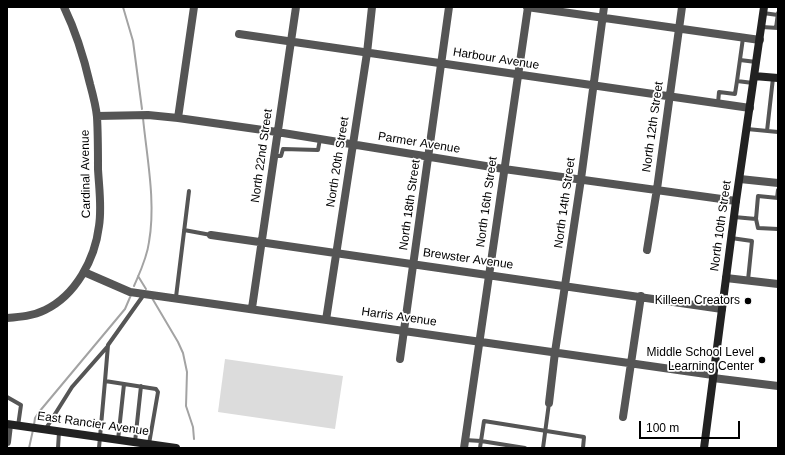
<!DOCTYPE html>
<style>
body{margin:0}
#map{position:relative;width:785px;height:455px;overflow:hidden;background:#fff;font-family:Arial,sans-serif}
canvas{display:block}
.frame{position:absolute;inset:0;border:8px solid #000;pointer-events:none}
.scale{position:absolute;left:639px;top:421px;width:101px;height:18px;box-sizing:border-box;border:2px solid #000;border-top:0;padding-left:5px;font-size:12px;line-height:14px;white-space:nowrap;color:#000;-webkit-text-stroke:3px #fff;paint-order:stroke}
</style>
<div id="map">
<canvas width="785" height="455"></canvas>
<div class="frame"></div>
<div class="scale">100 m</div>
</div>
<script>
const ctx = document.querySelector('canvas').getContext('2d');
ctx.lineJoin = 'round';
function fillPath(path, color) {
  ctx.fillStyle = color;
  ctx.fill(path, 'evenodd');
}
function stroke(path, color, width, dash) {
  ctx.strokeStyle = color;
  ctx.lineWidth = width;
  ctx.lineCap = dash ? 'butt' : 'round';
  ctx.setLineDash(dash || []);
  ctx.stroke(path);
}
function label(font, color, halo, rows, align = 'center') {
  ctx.font = font + ' Arial,sans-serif';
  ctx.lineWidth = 3.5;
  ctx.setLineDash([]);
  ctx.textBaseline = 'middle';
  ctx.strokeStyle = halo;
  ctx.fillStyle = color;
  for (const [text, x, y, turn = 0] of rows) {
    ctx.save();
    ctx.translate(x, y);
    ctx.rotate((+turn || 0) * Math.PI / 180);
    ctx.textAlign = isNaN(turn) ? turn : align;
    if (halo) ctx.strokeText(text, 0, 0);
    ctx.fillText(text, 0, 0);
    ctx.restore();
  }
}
fillPath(new Path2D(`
 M225 359 343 376 335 429 218 412Z`), '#dcdcdc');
stroke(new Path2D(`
 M123 7 133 41 142 109
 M138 276 146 289
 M134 286C140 272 147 258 149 242 156 202 147 159 143 118
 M152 298 178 342 183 353 187 372 186 406 193 427 194 439
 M34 425 35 418 39 412 125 309 131 295
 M29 448 33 430`), '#a3a3a3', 2);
stroke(new Path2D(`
 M763 13 778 15
 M762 27 778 28
 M776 28 778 13
 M743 38 737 81 753 83
 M740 60 756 62
 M718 103 719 92 735 94 737 81
 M747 129 778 132
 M767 131 773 78
 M274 156H281L283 149 318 150 320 139
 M777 198 778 190
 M734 217 756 219 758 196 778 198
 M756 219 758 228 778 229
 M184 230 211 235
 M731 238 752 241 748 280
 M145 293 108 345 105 381 156 389 158 392 149 444
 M176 297 189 191
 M7 397 21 405 18 426
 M45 430 72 387 108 346
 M118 440 124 384
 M465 440 481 441 480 448
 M135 442 141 386
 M58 448 59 432
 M99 448 105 381
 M525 448 481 441 484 421 584 437 583 448
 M543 448 549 403`), '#555', 4);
stroke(new Path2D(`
 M527 7 760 40
 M239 34 750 108
 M97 116 148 115 178 118 277 132 504 169 736 201
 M178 118 194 7
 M740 179 778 183
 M211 235 722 309
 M647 250 657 189 682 7
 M84 272 130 292 713 375
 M726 278 778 284
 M252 308 296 7
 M7 318C20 317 33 316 45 310 76 295 95 259 99 226 102 207 99 188 98 169 98 152 98 134 97 117 96 106 93 95 90 84 84 58 76 32 64 7
 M326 320 367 53 372 7
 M400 359 449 7
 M713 378 778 386
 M549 403 555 352 581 179 604 7
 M623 417 641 296
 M7 442 9 425
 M464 448 528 7`), '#555', 8);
stroke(new Path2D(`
 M754 76 778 78
 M7 424 176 448
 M704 448 736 201 764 7`), '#222', 8);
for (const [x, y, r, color] of [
 [748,301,4,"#000"],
 [762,360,4,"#000"]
]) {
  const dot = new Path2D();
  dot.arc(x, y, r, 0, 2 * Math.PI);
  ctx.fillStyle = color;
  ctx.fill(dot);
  stroke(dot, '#fff', 1.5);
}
label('12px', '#000', '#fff', [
 ["Harbour Avenue",496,59,9],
 ["North 12th Street",653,127,-82],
 ["Parmer Avenue",419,143,9],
 ["North 22nd Street",262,156,-82],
 ["North 20th Street",338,162,-81],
 ["Cardinal Avenue",86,174,-91],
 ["North 16th Street",487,202,-82],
 ["North 14th Street",565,203,-82],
 ["North 18th Street",410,205,-82],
 ["North 10th Street",721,226,-82],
 ["Brewster Avenue",468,259,8],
 ["Harris Avenue",399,317,8],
 ["East Rancier Avenue",93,424,8]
]);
label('12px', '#000', '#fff', [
 ["Killeen Creators",740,301],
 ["Middle School Level",754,353],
 ["Learning Center",754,367]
], 'right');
</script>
